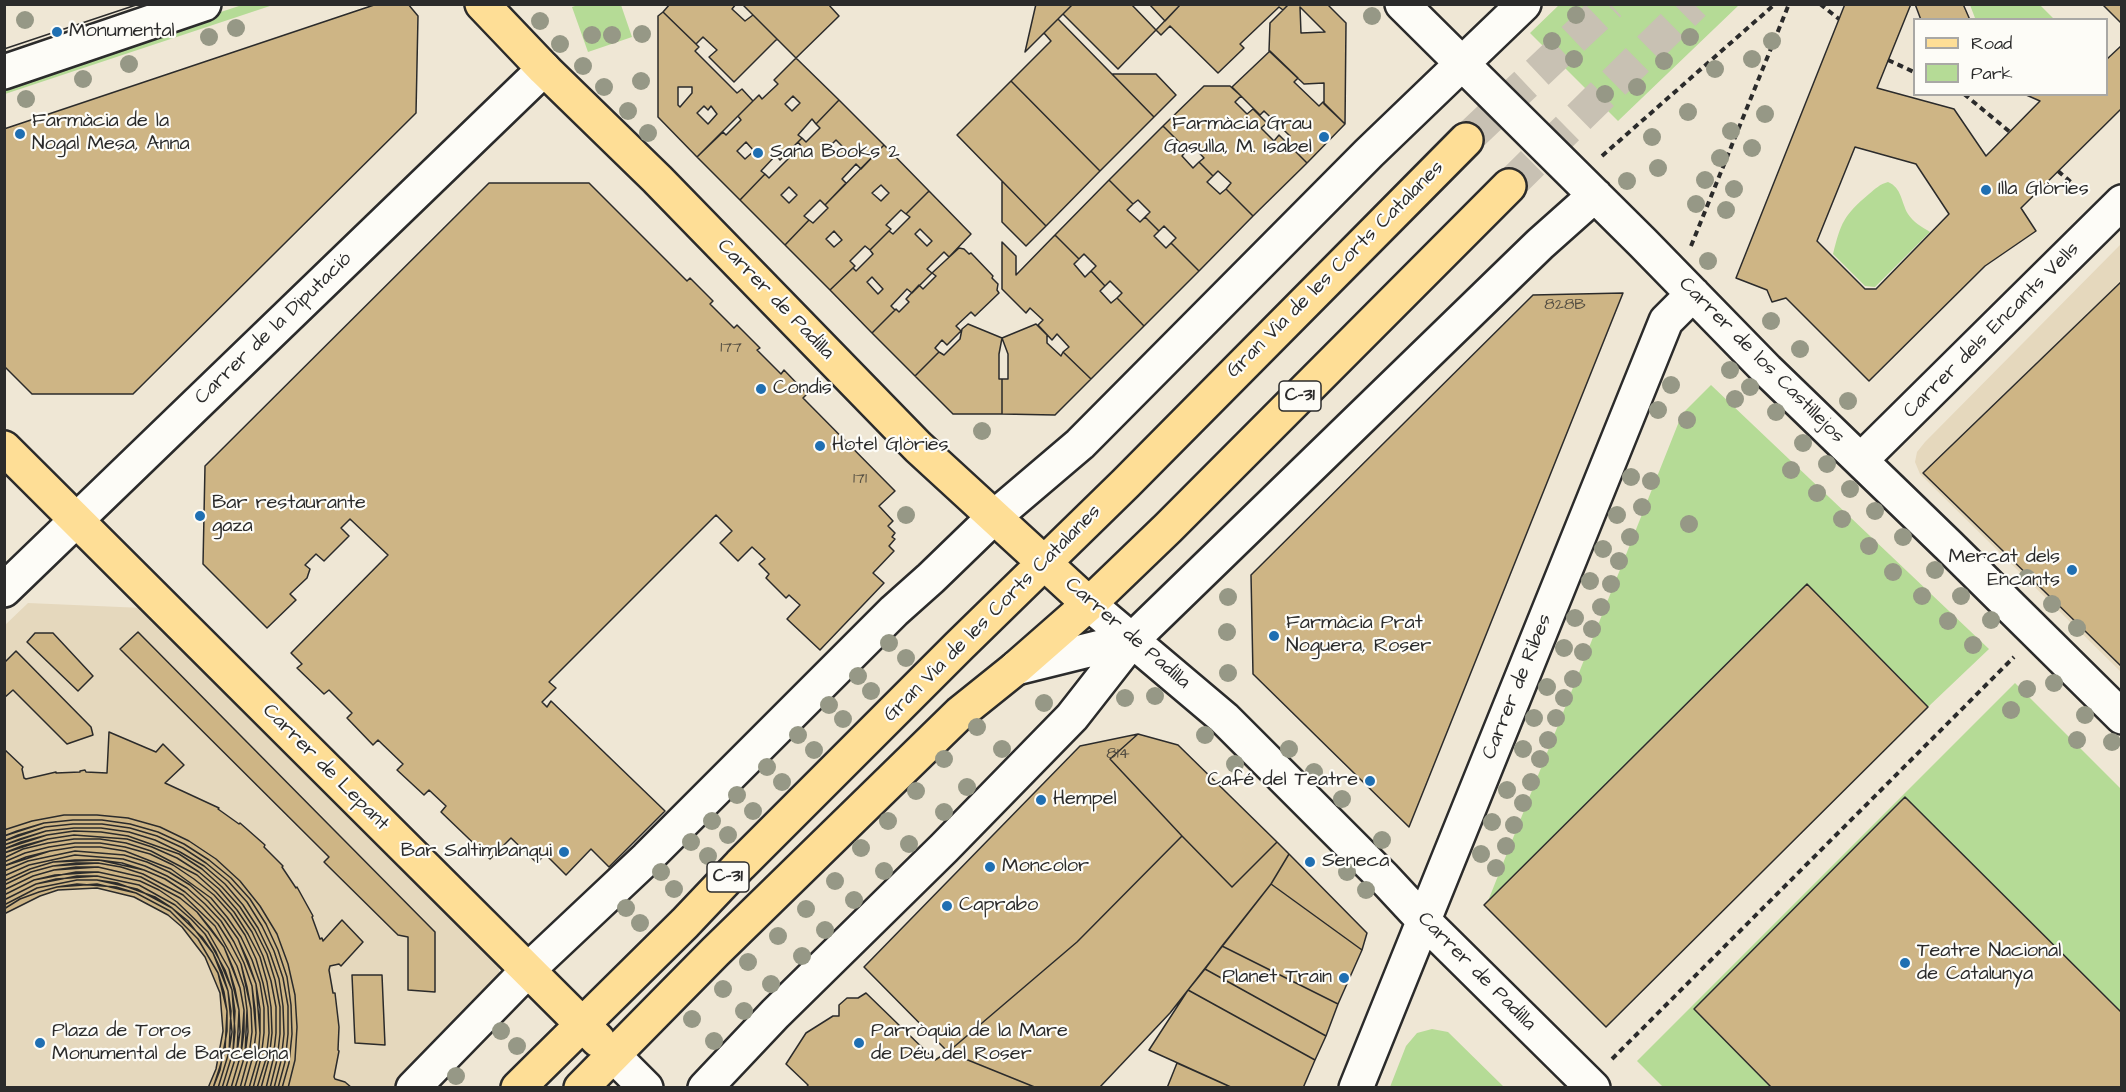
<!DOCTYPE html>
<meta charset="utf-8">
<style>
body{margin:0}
#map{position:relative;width:2126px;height:1092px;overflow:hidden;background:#efe7d5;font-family:"Architects Daughter",sans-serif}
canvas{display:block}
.frame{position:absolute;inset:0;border:6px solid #2b2b2b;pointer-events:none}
.legend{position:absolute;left:1913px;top:18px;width:195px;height:78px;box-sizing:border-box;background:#fdfcf7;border:2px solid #a9a8a5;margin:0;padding:8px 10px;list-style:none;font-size:18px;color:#2b2b2b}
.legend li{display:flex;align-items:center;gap:12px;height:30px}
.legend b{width:30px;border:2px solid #a9a8a5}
</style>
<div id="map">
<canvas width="2126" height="1092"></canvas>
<div class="frame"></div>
<ul class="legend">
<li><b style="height:8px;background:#fede96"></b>Road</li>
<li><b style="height:16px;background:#b5db96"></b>Park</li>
</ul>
</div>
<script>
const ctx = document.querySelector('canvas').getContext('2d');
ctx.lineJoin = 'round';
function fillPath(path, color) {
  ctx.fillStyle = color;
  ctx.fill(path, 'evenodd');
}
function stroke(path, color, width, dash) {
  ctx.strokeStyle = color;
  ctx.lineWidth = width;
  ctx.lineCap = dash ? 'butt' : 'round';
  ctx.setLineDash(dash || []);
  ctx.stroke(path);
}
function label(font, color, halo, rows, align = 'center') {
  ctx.font = font + ' "Architects Daughter",sans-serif';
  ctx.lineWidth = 4.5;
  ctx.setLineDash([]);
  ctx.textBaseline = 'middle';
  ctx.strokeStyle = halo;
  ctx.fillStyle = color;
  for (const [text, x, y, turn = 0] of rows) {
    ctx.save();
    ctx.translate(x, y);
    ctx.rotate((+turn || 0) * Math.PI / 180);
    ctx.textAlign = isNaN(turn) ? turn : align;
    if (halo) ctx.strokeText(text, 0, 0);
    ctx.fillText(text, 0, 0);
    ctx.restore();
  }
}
fillPath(new Path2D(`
 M2121 244V672L1920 474 1915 462 1917 452 1925 442Z
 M28 603 143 608 497 960 499 970V978L400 1087 5 1088 4 626Z`), '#e5d8bd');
fillPath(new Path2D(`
 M581 4 621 5 632 37 588 52 572 7Z
 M242 5H273L5 94 4 84Z
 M1559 5V4L1739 5 1618 121 1530 33Z
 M1970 5H2040L2054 19H1979L1975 18Z
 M1888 182C1902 188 1901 202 1908 214 1913 222 1922 227 1930 232L1875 287 1865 286 1833 254C1841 223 1843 216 1869 194 1875 189 1880 184 1888 182Z
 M1711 385 1989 649 1928 707 1807 584 1488 901 1682 414Z
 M2015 683 2121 789V1087H1663L1637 1061Z
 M1432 1029 1448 1032 1504 1087H1390L1406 1046 1417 1033Z`), '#b5db96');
const building = new Path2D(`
 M377 4H408L418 16 416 113 133 394H32L4 366V129Z
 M670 4H736L732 9 745 21 753 15 777 39 734 82 709 57 717 50 703 37 696 44 663 12Z
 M742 4H828L839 16 796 58Z
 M1036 4H1073L1025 52Z
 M1073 4H1131L1156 30 1118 69 1063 14Z
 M1149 4H1181L1165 21Z
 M1181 4H1289L1283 10 1279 7 1240 44 1244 48 1218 73 1170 26 1161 35 1156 30Z
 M1289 4H1327L1346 23 1345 124 1324 104V83L1304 84 1269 51 1270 23ZM1300 7 1325 32 1301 33Z
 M1845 4H1911L1877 88 1954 109 1986 156 2040 101 2024 94H2106V60L2122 45V108L2021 208 2036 231 1985 266 1869 381 1786 298 1772 302 1767 290 1736 278ZM1855 147 1916 164 1949 214 1876 289H1865L1817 241Z
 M1915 4H1963L1970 20H1921Z
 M2102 4H2122V24Z
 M663 12 699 47 695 51 737 93 742 89 753 101 697 157 658 117V16ZM678 87H692V93L680 107 678 105ZM704 106 708 110 711 106 717 114 708 124 697 113Z
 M1058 19 1154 117 1100 171 1011 81 1051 41 1044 33Z
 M1270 51 1298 78 1294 82 1319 106 1323 102 1345 124 1307 163 1285 141 1290 136 1264 111 1260 115 1232 87Z
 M796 58 839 100 816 124 812 119 798 135 802 138 780 160 776 155 761 171 765 174 740 200 697 157 723 132 726 135 741 120 738 116 759 95 762 99 778 84 774 80ZM793 96 800 103 792 111 785 104ZM746 142 754 151 745 159 737 151Z
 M1112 74H1156L1176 95 1154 117Z
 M1011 81 1100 171 1046 226 957 135Z
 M1204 86H1230L1241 96 1235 102 1247 114 1253 109 1267 123 1261 128 1274 141 1279 135 1307 163 1253 216 1226 189 1231 183 1218 171 1213 176 1199 162 1204 158 1192 145 1187 150 1163 126Z
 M839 100 884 145 861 169 856 164 842 179 846 183 825 205 820 200 804 216 809 220 785 245 740 200 765 174 769 178 801 146 798 142 802 138 806 142 820 128 816 124ZM836 140 844 148 836 156 828 148ZM789 187 797 195 789 203 781 195Z
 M1163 126 1187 150 1182 156 1193 168 1199 162 1213 176 1207 182 1220 194 1226 189 1253 216 1199 271 1171 243 1176 238 1164 226 1159 231 1145 217 1150 212 1138 200 1133 204 1109 180Z
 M884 145 929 191 906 214 901 210 886 225 891 229 870 250 865 246 850 261 855 266 830 290 785 245 809 220 813 223 828 208 825 205ZM881 185 889 193 881 201 872 193ZM834 231 842 240 834 247 826 239Z
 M1109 180 1133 204 1127 210 1140 222 1145 217 1159 231 1154 236 1166 248 1171 243 1199 271 1144 326 1117 298 1122 293 1110 281 1105 286 1091 271 1096 266 1084 254 1079 259 1055 235Z
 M1002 181 1046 226 1026 246 1002 222Z
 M489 183H589L687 281 690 278 713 301 710 304 734 328 737 325 760 348 757 350 781 374 784 370 807 394 803 398 895 491 879 506 893 521 888 526 895 533 892 537 895 539 889 546 894 551 873 573 884 583 820 650 787 619 800 605 789 595 786 598 766 578 769 574 759 564 765 559 752 547 738 561 720 543 732 531 716 515 549 682 556 688 542 702 547 707 551 701 665 811 609 867 591 849 566 875 545 854 537 863 511 838 490 859 441 812 446 806 429 790 424 795 397 770 403 764 378 740 373 745 347 718 352 713 329 690 324 694 297 668 302 664 291 653 388 555 350 519 341 528 349 536 324 561 316 554 305 565 310 569 307 578 290 594 296 600 267 628 203 564 205 466Z
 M929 191 971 234 949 257 944 252 927 269 932 273 912 293 907 289 891 306 895 310 872 333 830 290 853 268 856 271 873 254 870 250 889 231 893 234 910 217 906 214ZM920 229 932 241 927 246 915 234ZM872 277 883 289 878 294 867 282Z
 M1055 235 1079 259 1074 264 1085 277 1091 271 1105 286 1100 291 1111 303 1117 298 1144 326 1091 379 1063 352 1069 347 1057 334 1052 340 1038 325 1043 320 1030 308 1026 313 1002 289V242L1016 256V275Z
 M959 248 964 249 969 254 971 253 993 276 992 278 998 284 997 290 999 293 975 316 971 312 956 326 961 331 947 345 942 340 935 348 939 352 915 376 872 333 896 309 899 312 909 302 906 299 919 285 923 289 936 276 932 273Z
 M2122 281V667L1923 473Z
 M1623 293 1409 827 1253 674 1251 575 1533 295Z
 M968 324 1002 338 999 354V379H1002V414H953L915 376 939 352 944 355 960 339 962 329Z
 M1036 324 1047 335V343L1061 356 1063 352 1091 379 1055 415 1002 414V379H1008V354L1002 338Z
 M1807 584 1928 707 1606 1027 1484 905Z
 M138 632 435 932V992L408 990V937L398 935 324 862 329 857 120 649Z
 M35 633H53L93 676 78 691 27 642Z
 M16 651 91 727 93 735 67 744 13 690 4 698V663Z
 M109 732 156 752 163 744 184 765 165 783 219 808 218 809 239 824 240 823 265 845 264 847 283 866 282 867 296 888 297 887 313 916 312 917 320 939 322 938 323 941 342 920 363 942 341 966 339 964 330 966 329 970 333 993H335L339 1027 338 1050 339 1051 334 1077 335 1079 345 1082 352 1088H288L295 1060 297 1027 295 995 288 964 277 934 260 906 240 881 216 859 189 841 160 827 128 818 97 815H64L32 821 4 830V749L23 767 22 769 24 778 26 779 56 772V773L80 772V771L85 770 86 772 107 773Z
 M1138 734 1178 745 1277 842 1232 887 1182 836 1110 759Z
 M1138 734 1110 759 1182 836 1077 942 948 1052 864 967 1080 746Z
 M1905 797 2122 1013V1088H1772L1694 1009Z
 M64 815H97L128 818 160 827 189 841 216 859 240 881 260 906 277 934 288 964 295 995 297 1027 295 1060 288 1088H282L289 1063 292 1034 291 1005 287 977 278 950 266 924 250 899 231 878 209 860 184 844 158 832 130 824 102 820H73L44 823 4 836V830L32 821Z
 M73 820H102L130 824 158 832 184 844 209 860 231 878 250 899 266 924 278 950 287 977 291 1005 292 1034 289 1063 282 1088H278L285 1062 288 1034V1006L283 978 274 951 262 926 247 902 228 881 206 863 183 848 157 836 130 828 102 824H73L45 827 4 841V836L17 831 44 823Z
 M73 824H102L130 828 157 836 183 848 206 863 228 881 247 902 262 926 274 951 283 978 288 1006V1034L285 1062 278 1088H274L281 1061 284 1034 283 1006 279 979 270 953 258 928 243 905 225 884 204 866 180 852 155 840 129 832 101 828H74L46 831 4 845V841L18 835 45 827Z
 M74 828H101L129 832 155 840 180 852 204 866 225 884 243 905 258 928 270 953 279 979 283 1006 284 1034 281 1061 274 1088H270L277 1060 280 1034V1007L275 980 267 954 255 930 240 907 222 887 202 869 179 854 128 836 101 832 74 831 47 835 4 849V845L20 839 46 831Z
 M74 831 101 832 128 836 179 854 202 869 222 887 240 907 255 930 267 954 275 980 280 1007V1034L277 1060 270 1088H266L273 1060 276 1033V1007L271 981 263 956 252 932 237 910 219 889 199 872 177 858 152 847 127 839 74 835 48 839 4 853V849L21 842 47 835Z
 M74 835 127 839 152 847 177 858 199 872 219 889 237 910 252 932 263 956 271 981 276 1007V1033L273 1060 266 1088H261L269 1059 272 1033 271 1007 267 982 260 957 248 934 234 912 216 892 197 875 151 851 126 843 100 839H74L48 843 23 849 4 858V853L22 846 48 839Z
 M1182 836 1232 887 1277 842 1289 854 1271 884 1170 1013 1099 1088H1037L948 1052 1077 942Z
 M74 839H100L126 843 151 851 197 875 216 892 234 912 248 934 260 957 267 982 271 1007 272 1033 269 1059 261 1088H257L266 1059 269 1033 268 1007 263 983 256 959 245 935 231 914 214 895 194 879 173 865 150 854 125 847 100 843H75L49 847 25 853 4 862V858L23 849 48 843Z
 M75 843H100L125 847 150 854 173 865 194 879 214 895 231 914 245 935 256 959 263 983 268 1007 269 1033 266 1059 257 1088H253L261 1058 264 1033V1008L260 983 252 960 241 937 227 917 211 898 171 869 125 851 100 847H75L50 851 4 866V862L25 853 49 847Z
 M75 847H100L125 851 171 869 211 898 227 917 241 937 252 960 260 983 264 1008V1033L261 1058 253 1088H249L258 1057 260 1033 256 984 238 939 224 919 208 901 190 885 169 872 147 862 124 855 75 851 28 861 4 871V866L26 857 50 851Z
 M75 851 124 855 147 862 169 872 190 885 208 901 224 919 238 939 248 961 256 984 260 1009V1033L258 1057 249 1088H244L253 1056 256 1033 252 986 244 963 234 942 221 921 205 904 187 888 167 876 145 866 123 859 75 855 29 865 4 876V871L28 861Z
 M1289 854 1367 933 1362 950 1271 884Z
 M75 855 123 859 145 866 167 876 187 888 205 904 221 921 234 942 244 963 252 986 255 1009 256 1033 253 1056 244 1088H240L249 1055 252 1032 251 1009 247 987 241 964 230 943 218 924 202 907 185 892 165 879 144 870 99 860 53 862 30 869 4 881V876L29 865Z
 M75 860H99L122 863 144 870 165 879 185 892 202 907 218 924 230 943 241 964 251 1009 252 1032 249 1055 240 1088H235L245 1055 248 1032 247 1010 244 987 237 966 215 926 183 895 143 874 121 867 98 863 53 866 31 872 4 885V881L30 869 53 862Z
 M76 863H98L121 867 143 874 183 895 215 926 237 966 244 987 247 1010 245 1055 235 1088H231L241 1054 244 1032V1010L240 988 224 947 197 912 180 898 141 877 98 867 54 870 33 876 4 890V885L31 872 53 866Z
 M76 867H98L141 877 180 898 197 912 211 929 224 947 233 968 240 988 244 1010 241 1054 231 1088H226L237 1053 240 1032 239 1010 235 989 229 969 208 932 177 902 159 890 140 881 98 872 55 875 34 880 4 895V890L33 876 54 870Z
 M76 872H98L140 881 159 890 177 902 208 932 229 969 239 1010 237 1053 226 1088H222L233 1052 235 1032 232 990 216 952 205 934 191 919 175 905 139 885 97 876 56 879 36 884 4 900V895L34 880Z
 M77 876H97L139 885 175 905 191 919 205 934 225 970 232 990 235 1011 233 1052 222 1088H218L229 1052 232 1032 228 991 213 953 188 921 172 908 137 889 97 880H77L37 888 4 905V900L36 884Z
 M77 880H97L117 883 155 897 172 908 202 937 213 953 222 972 228 991 231 1011 229 1052 218 1088H213L220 1070 227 1031V1011L224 992 218 973 198 939 170 911 136 893 97 884 57 887 39 892 20 899 4 909V905L37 888Z
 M77 884 116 887 136 893 170 911 198 939 218 973 227 1011 225 1051 213 1088H208L216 1069 223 1031 220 993 205 957 182 927 168 915 134 897 97 888 58 890 40 896 4 914V909L20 899 39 892 57 887Z
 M1271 884 1362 950 1338 1004 1222 946Z
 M1222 946 1338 1004 1326 1036 1205 969Z
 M1205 969 1326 1036 1315 1060 1188 990Z
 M352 975H382L385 1045 355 1043Z
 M1188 990 1315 1060 1303 1088H1233L1149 1050Z
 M866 993 935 1060 948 1052 1037 1088H806L808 1085 786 1064 806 1033 833 1016H839V1005L847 998H858Z
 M1177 1063 1233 1088H1167Z`);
fillPath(building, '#ceb585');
stroke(building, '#2b2b2b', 1.5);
stroke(new Path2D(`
 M1466 140 1610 4
 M1509 186 1694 4`), '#c8c1b3', 33, [33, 16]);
const minor = new Path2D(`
 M1402 4 1643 243 1767 370 1949 546 2122 717
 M4 72 204 4
 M1861 460 2122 202
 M4 590 544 69
 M1089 604 1224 718 1384 878 1424 921 1593 1088
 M1016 668 1133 639
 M613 1055 646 1088
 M413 1088 528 970 647 858 894 611 931 578 993 518 1080 444 1369 153 1524 4
 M705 1088 775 1014 944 848 1072 717 1133 639 1540 244 1595 195
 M1356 1088 1666 321 1693 294`);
const major = new Path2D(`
 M482 4 544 69 657 179 918 447 1089 604
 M4 448 598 1040
 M518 1088 685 923 740 865 959 646 1126 483 1466 140
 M581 1088 715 952 960 713 1016 668 1089 604 1168 528 1509 186`);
stroke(minor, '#2b2b2b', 38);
stroke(major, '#2b2b2b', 38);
stroke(new Path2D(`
 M1820 4 1839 19
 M1888 60 1914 72
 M1964 94 2010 132
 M1602 156 1775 4
 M2058 171 2080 190
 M1691 246 1789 4
 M1612 1059 2014 657`), '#2b2b2b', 4, [6, 4.5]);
stroke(minor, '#fdfcf7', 33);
stroke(major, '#fede96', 33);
stroke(new Path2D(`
 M4 49 139 4`), '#2b2b2b', 1.5);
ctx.fillStyle = '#969886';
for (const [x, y] of [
 [1576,15],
 [1372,16],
 [25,20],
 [540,21],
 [236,28],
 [642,34],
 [592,35],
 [612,35],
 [209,37],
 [1690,37],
 [1552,41],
 [1772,41],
 [560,44],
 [1574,59],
 [1752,59],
 [1664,61],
 [129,64],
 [583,66],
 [1715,69],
 [83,79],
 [641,81],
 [604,87],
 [1637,87],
 [1605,94],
 [26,99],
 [628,111],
 [1688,112],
 [1765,114],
 [1731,131],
 [648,133],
 [1652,137],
 [1752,148],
 [1720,158],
 [1658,168],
 [1705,180],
 [1627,181],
 [1734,189],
 [1696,204],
 [1726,210],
 [1708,261],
 [1771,321],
 [1800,349],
 [1730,370],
 [1671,385],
 [1750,387],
 [1735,399],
 [1848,401],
 [1658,410],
 [1776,412],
 [1687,420],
 [982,431],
 [1803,443],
 [1827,464],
 [1791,470],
 [1631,477],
 [1651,481],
 [1850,489],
 [1817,493],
 [1642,507],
 [1875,511],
 [906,515],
 [1617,515],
 [1842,519],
 [1689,524],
 [1630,537],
 [1903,537],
 [1869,546],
 [1603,549],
 [1619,561],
 [1935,570],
 [1893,572],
 [2027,578],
 [1590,581],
 [1611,584],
 [1922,596],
 [1961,596],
 [1228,597],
 [2052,604],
 [1601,607],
 [1575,618],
 [1991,620],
 [1948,621],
 [2077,628],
 [1592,629],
 [1227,632],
 [889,643],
 [1973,645],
 [1564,648],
 [1583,652],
 [906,658],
 [1228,673],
 [858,676],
 [1573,679],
 [2054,683],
 [1547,687],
 [2027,689],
 [871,691],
 [1155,696],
 [1125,698],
 [1564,698],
 [1044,703],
 [829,705],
 [2011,710],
 [2085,715],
 [1534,718],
 [1556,718],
 [843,719],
 [977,727],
 [798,735],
 [1205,735],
 [1548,740],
 [2077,740],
 [2112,742],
 [1002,749],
 [1289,749],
 [1523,749],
 [814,750],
 [944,759],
 [1540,759],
 [1235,764],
 [767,767],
 [1314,772],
 [782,782],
 [1531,782],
 [967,787],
 [1507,790],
 [916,791],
 [737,795],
 [1342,799],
 [1523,803],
 [753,811],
 [944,812],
 [712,821],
 [888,821],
 [1492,822],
 [1514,825],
 [728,835],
 [1382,840],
 [691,842],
 [909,844],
 [1506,846],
 [861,848],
 [1481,854],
 [708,856],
 [1496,868],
 [884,871],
 [661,872],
 [1347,872],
 [835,881],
 [674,889],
 [1366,890],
 [854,900],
 [626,908],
 [806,909],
 [640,923],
 [825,930],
 [778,936],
 [802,956],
 [748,962],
 [771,984],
 [723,989],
 [744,1011],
 [692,1019],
 [501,1031],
 [714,1041],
 [517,1046],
 [456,1076]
]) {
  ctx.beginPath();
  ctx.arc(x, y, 9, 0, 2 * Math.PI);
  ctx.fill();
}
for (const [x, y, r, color] of [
 [57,32,6,"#1f6fb2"],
 [20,134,6,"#1f6fb2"],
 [1324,137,6,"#1f6fb2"],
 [758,153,6,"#1f6fb2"],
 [1986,190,6,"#1f6fb2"],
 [761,389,6,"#1f6fb2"],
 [820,446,6,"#1f6fb2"],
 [200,516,6,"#1f6fb2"],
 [2072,570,6,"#1f6fb2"],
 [1274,636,6,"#1f6fb2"],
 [1370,781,6,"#1f6fb2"],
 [1041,800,6,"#1f6fb2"],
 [564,852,6,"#1f6fb2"],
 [1310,862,6,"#1f6fb2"],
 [990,867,6,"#1f6fb2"],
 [947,906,6,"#1f6fb2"],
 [1905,963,6,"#1f6fb2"],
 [1344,978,6,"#1f6fb2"],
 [40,1043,6,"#1f6fb2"],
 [859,1043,6,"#1f6fb2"]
]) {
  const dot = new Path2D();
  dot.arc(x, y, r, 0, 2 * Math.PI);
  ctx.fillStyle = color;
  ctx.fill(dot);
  stroke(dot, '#fdfcf7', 2);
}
label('16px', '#544e42', null, [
 ["828B",1565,306],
 ["177",731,349],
 ["171",860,480],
 ["814",1118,755]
]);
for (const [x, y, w] of [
 [1300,396,42],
 [728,877,42]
]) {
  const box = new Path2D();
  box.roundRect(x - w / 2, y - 15, w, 30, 4.5);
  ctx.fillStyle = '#fdfcf7';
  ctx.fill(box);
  stroke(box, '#2b2b2b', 1.5);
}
label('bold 18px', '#2b2b2b', null, [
 ["C-31",1300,396],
 ["C-31",728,877]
]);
label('20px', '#2b2b2b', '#fdfcf7', [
 ["Monumental",69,32],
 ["Farmàcia de la",32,122],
 ["Nogal Mesa, Anna",32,145],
 ["Farmàcia Grau",1312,125,"right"],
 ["Gasulla, M. Isabel",1312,148,"right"],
 ["Sana Books 2",770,153],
 ["Illa Glòries",1998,190],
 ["Condis",773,389],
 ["Hotel Glòries",832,446],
 ["Bar restaurante",212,504],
 ["gaza",212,527],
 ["Mercat dels",2060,558,"right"],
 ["Encants",2060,581,"right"],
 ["Farmàcia Prat",1286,624],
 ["Noguera, Roser",1286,647],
 ["Café del Teatre",1358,781,"right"],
 ["Hempel",1053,800],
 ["Bar Saltimbanqui",552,852,"right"],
 ["Seneca",1322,862],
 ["Moncolor",1002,867],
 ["Caprabo",959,906],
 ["Teatre Nacional",1917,952],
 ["de Catalunya",1917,975],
 ["Planet Train",1332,978,"right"],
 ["Plaza de Toros",52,1032],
 ["Monumental de Barcelona",52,1055],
 ["Parròquia de la Mare",871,1032],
 ["de Déu del Roser",871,1055]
], 'left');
label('20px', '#2b2b2b', '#fdfcf7', [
 ["Gran Via de les Corts Catalanes",1336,270,-45],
 ["Carrer de Padilla",775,300,46],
 ["Carrer de la Diputació",274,329,-44],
 ["Carrer dels Encants Vells",1992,331,-45],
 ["Carrer de los Castillejos",1761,361,45],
 ["Gran Via de les Corts Catalanes",993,614,-45],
 ["Carrer de Padilla",1127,634,41],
 ["Carrer de Ribes",1518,687,-68],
 ["Carrer de Lepant",325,768,45],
 ["Carrer de Padilla",1476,972,45]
]);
</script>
